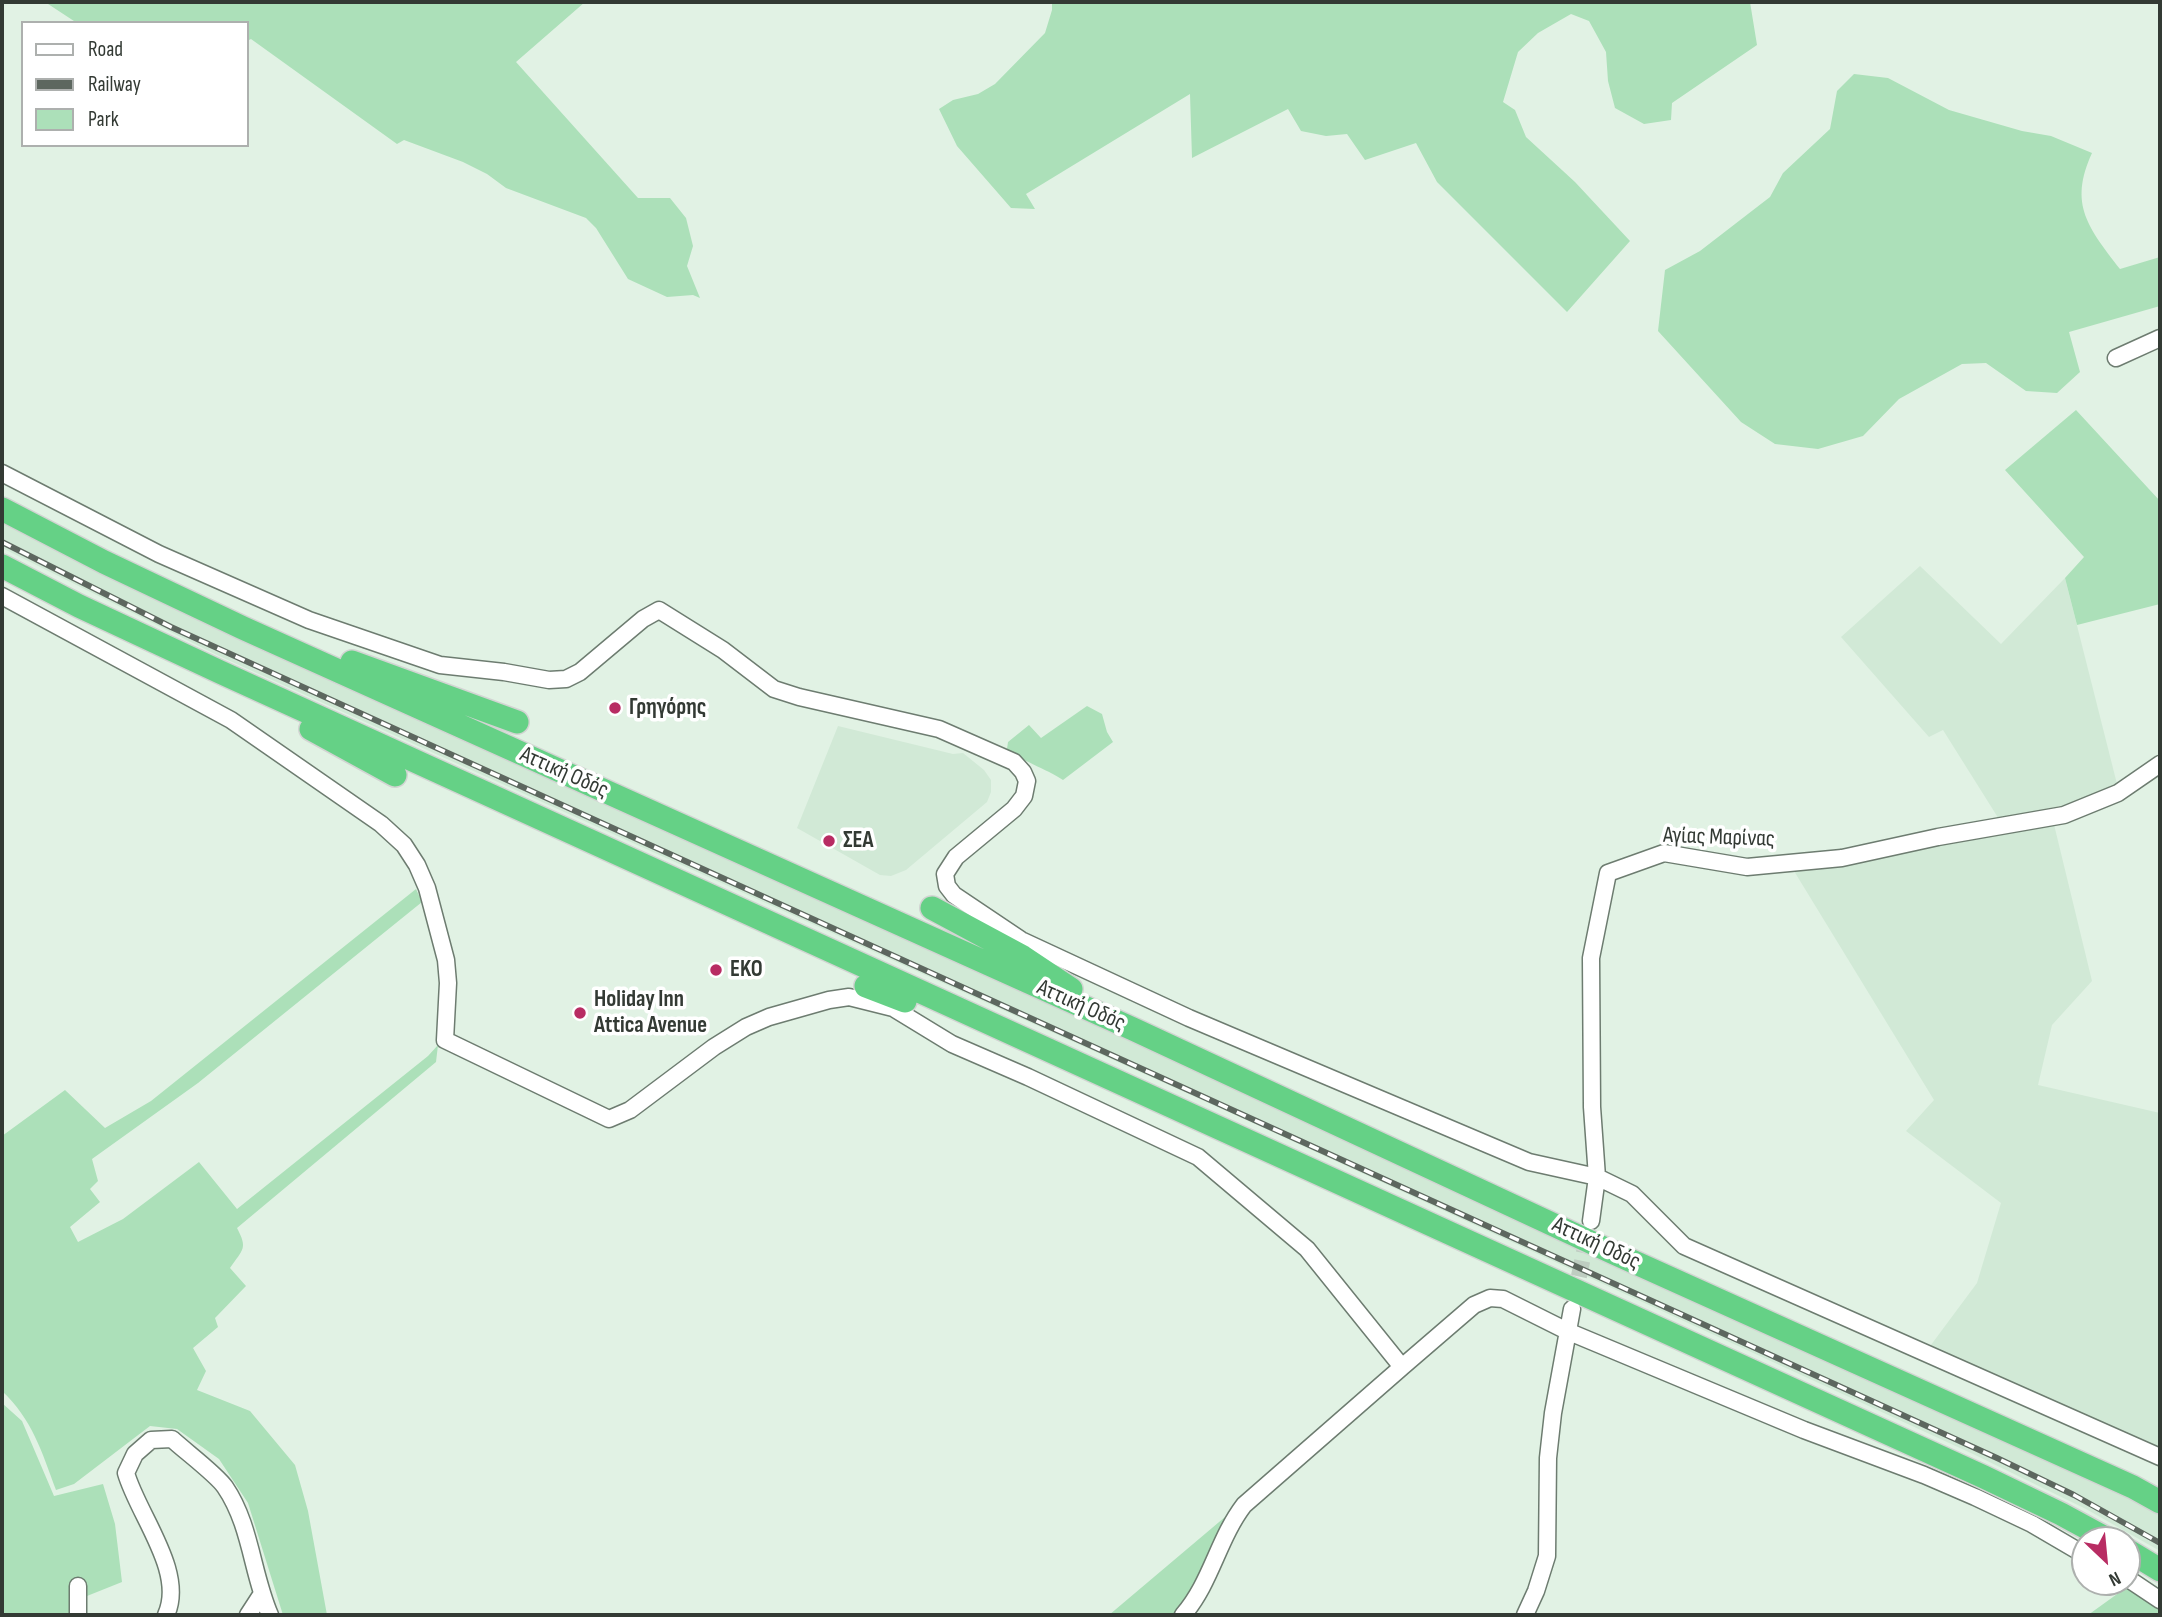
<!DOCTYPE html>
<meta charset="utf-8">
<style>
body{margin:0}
#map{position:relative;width:2162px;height:1617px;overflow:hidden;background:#e1f2e4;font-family:"Sofia Sans Condensed",sans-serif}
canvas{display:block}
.frame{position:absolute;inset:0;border:4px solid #333a34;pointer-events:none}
.legend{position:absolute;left:21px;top:21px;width:228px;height:126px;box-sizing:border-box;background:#fff;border:2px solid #adb0ae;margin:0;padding:9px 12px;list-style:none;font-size:21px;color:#333a34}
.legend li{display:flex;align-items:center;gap:14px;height:35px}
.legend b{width:35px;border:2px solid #adb0ae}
.north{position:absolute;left:2071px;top:1526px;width:70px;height:70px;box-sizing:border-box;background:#fff;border:2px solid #adb0ae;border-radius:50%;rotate:154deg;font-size:19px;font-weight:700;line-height:28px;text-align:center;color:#333a34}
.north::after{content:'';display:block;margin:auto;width:24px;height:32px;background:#b82c63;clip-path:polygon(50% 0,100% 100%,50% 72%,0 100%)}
</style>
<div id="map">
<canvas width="2162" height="1617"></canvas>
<div class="frame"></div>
<ul class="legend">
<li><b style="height:9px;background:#fff"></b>Road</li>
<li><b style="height:9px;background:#5d675f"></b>Railway</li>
<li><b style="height:19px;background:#ace0b9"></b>Park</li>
</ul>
<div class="north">N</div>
</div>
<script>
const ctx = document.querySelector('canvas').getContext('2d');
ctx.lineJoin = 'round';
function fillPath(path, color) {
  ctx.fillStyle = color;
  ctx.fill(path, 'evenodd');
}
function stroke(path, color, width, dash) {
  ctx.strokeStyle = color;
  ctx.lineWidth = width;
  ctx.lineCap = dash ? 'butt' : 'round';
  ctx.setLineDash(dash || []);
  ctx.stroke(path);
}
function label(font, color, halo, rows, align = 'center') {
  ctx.font = font + ' "Sofia Sans Condensed",sans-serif';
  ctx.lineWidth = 7;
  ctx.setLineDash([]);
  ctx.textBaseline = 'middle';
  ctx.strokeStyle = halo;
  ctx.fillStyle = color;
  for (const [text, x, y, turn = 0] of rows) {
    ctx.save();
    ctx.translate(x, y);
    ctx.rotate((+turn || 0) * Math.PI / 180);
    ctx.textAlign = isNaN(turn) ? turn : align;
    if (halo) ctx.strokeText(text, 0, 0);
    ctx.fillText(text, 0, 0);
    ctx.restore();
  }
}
fillPath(new Path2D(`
 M2 521 2135 1501 2160 1514V1551L2086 1509 1973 1454 1255 1124 219 656 2 548Z
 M1920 566 2001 644 2065 578 2118 788 2086 801 2050 808 2092 981 2052 1025 2038 1085 2160 1113V1443L2153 1450 1925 1353 1977 1283 2001 1203 1906 1131 1934 1100 1794 871 1997 835V816L1943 730 1929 737 1841 637Z
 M838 726 953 754 963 753 984 770 991 780V792L987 802 906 870 891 876 880 875 797 828Z`), '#d1e9d6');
fillPath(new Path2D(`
 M45 2H585L516 62 638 198H670L686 218 693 246 687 266 700 298 693 295 667 297 628 279 596 228 586 218 506 188 487 174 463 162 404 140 397 144 251 39 247 41V23H77Z
 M1052 2H1750L1757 45 1672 103 1671 120 1644 124 1615 108 1608 81 1606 52 1589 21 1571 14 1538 33 1518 52 1503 102 1515 110 1526 137 1575 182 1630 241 1567 312 1437 182 1416 143 1365 160 1347 134 1326 136 1301 131 1288 109 1192 158 1190 94 1026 194 1035 209 1011 208 957 146 939 109 953 100 978 94 995 84 1045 33 1052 10Z
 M1854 74 1888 78 1949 110 2022 131 2051 136 2092 153C2068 205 2089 228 2120 269L2160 257V306L2069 332 2080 372 2057 393 2026 391 1986 363 1962 364 1899 399 1863 436 1818 449 1775 444 1741 422 1658 331 1665 270 1700 251 1770 197 1783 173 1830 129 1837 91Z
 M2076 410 2160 501V604L2077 625 2065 578 2084 557 2005 470Z
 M1087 706 1102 714 1107 732 1113 742 1063 780C1047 769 1019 760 1007 749L1008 742 1029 725 1041 738Z
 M416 889 422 902 198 1083 92 1159 98 1181 90 1189 100 1202 70 1227 78 1242 123 1219 199 1162 237 1209 428 1056 438 1045 436 1062 237 1228C248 1249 243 1249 230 1268L246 1286 215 1318 218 1327 193 1348 206 1371 197 1390 250 1411 295 1465 308 1511 327 1615H283L248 1503 219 1459 177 1429 150 1426 74 1484 56 1490C42 1452 32 1419 2 1391V1136L65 1090 105 1128 151 1101Z
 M2 1403 22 1421 54 1496 103 1484 115 1524 122 1582 87 1596 80 1615H2Z
 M1225 1517 1195 1589 1174 1615H1109Z
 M2131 1584 2160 1604V1615H2088Z`), '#ace0b9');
stroke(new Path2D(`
 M1574 1300 1588 1233`), '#becdc1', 16, [16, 8]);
const minor = new Path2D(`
 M2116 358 2160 338
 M2 473 159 554 309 620 440 665 504 672 549 680 566 679 580 672 643 619 659 610 723 650 774 689 799 697 939 729 1014 762 1023 772 1027 781 1024 796 1014 809 956 857 945 874 947 886 954 895 1021 940 1189 1018 1529 1162 1597 1177 1632 1194 1684 1246 2160 1457
 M2 596 231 720 381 824 404 845 417 865 427 888 446 960 448 983 445 1040 609 1119 630 1110 714 1047 746 1027 769 1017 829 1000 849 997 893 1008 952 1044 1028 1077 1198 1157 1307 1249 1402 1367 1474 1305 1490 1298 1503 1299 1567 1331 1804 1430 1924 1475 1975 1497 2032 1524 2085 1555
 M1591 1221 1597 1177 1592 1107 1591 958 1608 873 1664 853 1747 867 1842 858 1938 837 2064 815 2118 793 2160 764
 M2127 1578 2160 1600
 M78 1586V1615
 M166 1615C186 1572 138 1515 126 1473L135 1454 151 1440 172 1439C185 1451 217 1475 225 1487 251 1525 252 1574 270 1615
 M248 1615 261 1595
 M1183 1615C1211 1583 1218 1539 1244 1505L1402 1367
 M1525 1615 1536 1591 1547 1556 1548 1458 1553 1413 1572 1309`);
const highway = new Path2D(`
 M2 509 104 562 243 628 1133 1029 1614 1253 2133 1487 2160 1502
 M2 566 79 606 220 672 1984 1477 2061 1514 2109 1540
 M352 662 517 722
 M311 729 395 775
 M932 908 1023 957 1071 989
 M866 986 905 1001
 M2127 1550 2160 1570`);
stroke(minor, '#6d7c70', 19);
stroke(highway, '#d2d4d2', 26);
stroke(minor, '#fff', 16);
stroke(highway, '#65d186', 23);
const rail = new Path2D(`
 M2 542 171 627 1997 1458 2074 1495 2160 1543`);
stroke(rail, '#5d675f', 6);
stroke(rail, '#fff', 3.5, [10]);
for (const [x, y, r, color] of [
 [615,708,7,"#b82c63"],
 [829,841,7,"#b82c63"],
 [716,970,7,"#b82c63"],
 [580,1013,7,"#b82c63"]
]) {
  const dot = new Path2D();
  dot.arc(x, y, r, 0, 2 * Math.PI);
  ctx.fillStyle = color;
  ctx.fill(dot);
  stroke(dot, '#fff', 2.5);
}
label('bold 23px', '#333a34', '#fff', [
 ["Γρηγόρης",629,708],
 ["ΣΕΑ",843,841],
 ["EKO",730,970],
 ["Holiday Inn",594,1000],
 ["Attica Avenue",594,1026]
], 'left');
label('23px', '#333a34', '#fff', [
 ["Αττική Οδός",564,773,24],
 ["Αγίας Μαρίνας",1719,838,2],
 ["Αττική Οδός",1081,1006,24],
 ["Αττική Οδός",1596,1244,25]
]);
</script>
